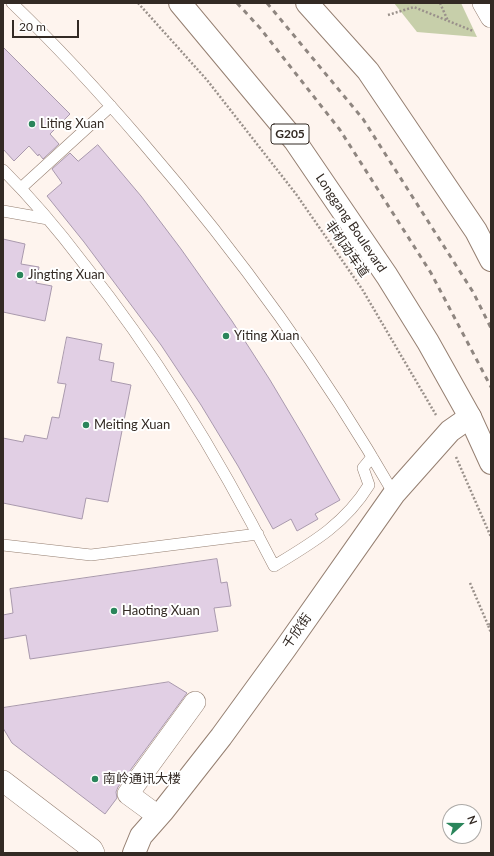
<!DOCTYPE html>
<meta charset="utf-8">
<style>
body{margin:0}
#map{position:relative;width:494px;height:856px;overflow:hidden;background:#fef4ee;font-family:Lato,sans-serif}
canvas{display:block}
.frame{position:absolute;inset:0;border:4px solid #332a24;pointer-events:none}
.north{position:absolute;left:442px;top:804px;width:40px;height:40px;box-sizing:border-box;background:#fff;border:1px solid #adaaa7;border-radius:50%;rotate:69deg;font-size:11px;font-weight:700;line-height:16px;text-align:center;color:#332a24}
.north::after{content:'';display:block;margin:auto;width:14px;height:18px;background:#2a855b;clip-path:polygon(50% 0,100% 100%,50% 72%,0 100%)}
.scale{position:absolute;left:12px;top:20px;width:67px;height:18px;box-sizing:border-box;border:2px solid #332a24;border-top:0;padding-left:5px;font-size:12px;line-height:14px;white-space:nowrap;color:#332a24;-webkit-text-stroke:3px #fff;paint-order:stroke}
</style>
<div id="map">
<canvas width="494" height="856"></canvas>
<div class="frame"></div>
<div class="north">N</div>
<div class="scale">20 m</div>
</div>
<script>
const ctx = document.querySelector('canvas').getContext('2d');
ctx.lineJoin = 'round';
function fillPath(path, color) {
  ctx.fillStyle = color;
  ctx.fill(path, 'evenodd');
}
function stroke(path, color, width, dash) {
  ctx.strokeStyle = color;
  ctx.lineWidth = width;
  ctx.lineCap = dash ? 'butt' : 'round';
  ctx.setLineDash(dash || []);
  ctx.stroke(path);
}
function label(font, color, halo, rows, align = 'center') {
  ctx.font = font + ' Lato,"Noto Sans SC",sans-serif';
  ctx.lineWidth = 4;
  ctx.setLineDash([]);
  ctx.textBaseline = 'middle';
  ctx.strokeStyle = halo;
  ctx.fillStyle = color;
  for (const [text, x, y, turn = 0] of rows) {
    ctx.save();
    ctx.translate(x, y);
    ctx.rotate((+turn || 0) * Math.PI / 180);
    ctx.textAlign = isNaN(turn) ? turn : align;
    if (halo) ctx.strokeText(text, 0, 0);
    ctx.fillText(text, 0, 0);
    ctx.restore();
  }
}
fillPath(new Path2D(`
 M394 3H461L477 37 417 32Z`), '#c7cfaa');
const building = new Path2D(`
 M3 47 70 114 50 134 59 144 43 159 39 154 38 156 29 146 14 161 3 149Z
 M98 145 141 196 181 249 232 321 270 380 304 437 340 500 315 514 318 519 297 531 291 519 273 529 238 466 201 405 161 345 84 242 47 196 62 183 52 169 70 153 78 161Z
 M3 239 25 244 21 264 39 267 36 283 52 286 45 321 3 312Z
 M67 337 102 344 99 360 114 363 111 381 131 385 108 502 86 498 82 519 3 503V438L23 442 25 435 47 439 52 417 59 418 66 384 58 383Z
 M217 559 221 583 227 582 231 606 214 608 218 631 30 659 26 635 3 639V615L13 613 10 589Z
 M169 682 187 693 118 787 116 792 117 798 105 814 12 743 3 728V708Z`);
fillPath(building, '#e1cfe4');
stroke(building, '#a999ad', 1);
const service = new Path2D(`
 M12 3C58 47 101 94 143 143 237 252 322 369 394 494
 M3 170C32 199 59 231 84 264 159 358 220 460 274 566 312 543 345 524 369 485L363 468 372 457
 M21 188 111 106
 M3 211 48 219
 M3 545 91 555 258 534`);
const minor = new Path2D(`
 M483 3 491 17
 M3 781 92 849 94 853
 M158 816 128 794 195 702`);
const tertiary = new Path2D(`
 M134 853 141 836 163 811 221 737 285 649 394 494 450 431 470 417`);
const trunk = new Path2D(`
 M180 3 295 141 387 276 428 342 470 417 491 463
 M307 3 368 71 476 231 491 260`);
stroke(service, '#957f71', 12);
stroke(minor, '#957f71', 22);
stroke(tertiary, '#957f71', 24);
stroke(trunk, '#957f71', 24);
stroke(new Path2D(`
 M138 3 207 80 296 194 362 289 436 415
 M440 3 448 21
 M388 15 414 7 473 31
 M456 457 491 537
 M470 583 488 625
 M491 624 488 625 491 633`), '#9a918b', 2.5, [2, 2]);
stroke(service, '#fff', 11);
stroke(minor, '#fff', 21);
stroke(tertiary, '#fff', 22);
stroke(trunk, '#fff', 22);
stroke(new Path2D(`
 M237 3 260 28 340 130 431 273 491 387
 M267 3 363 119 473 292 491 328`), '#8f8680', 3, [5, 5]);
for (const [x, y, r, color] of [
 [32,124,4,"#2a855b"],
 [20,275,4,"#2a855b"],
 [226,336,4,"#2a855b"],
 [86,425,4,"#2a855b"],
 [114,611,4,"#2a855b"],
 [95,779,4,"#2a855b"]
]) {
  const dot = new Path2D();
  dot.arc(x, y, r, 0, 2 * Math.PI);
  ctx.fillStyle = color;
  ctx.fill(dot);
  stroke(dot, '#fff', 1.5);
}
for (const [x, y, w] of [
 [290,134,38]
]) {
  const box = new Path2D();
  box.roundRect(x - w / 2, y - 10, w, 20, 3);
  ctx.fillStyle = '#fff';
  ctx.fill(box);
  stroke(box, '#332a24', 1);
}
label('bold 12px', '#332a24', null, [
 ["G205",290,134]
]);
label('13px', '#332a24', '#fff', [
 ["Liting Xuan",40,124],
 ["Jingting Xuan",28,275],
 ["Yiting Xuan",234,336],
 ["Meiting Xuan",94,425],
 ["Haoting Xuan",122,611],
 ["南岭通讯大楼",103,779]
], 'left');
label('13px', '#332a24', '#fff', [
 ["Longgang Boulevard",351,223,56],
 ["非机动车道",347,249,55],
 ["千欣街",297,631,-55]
]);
</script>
